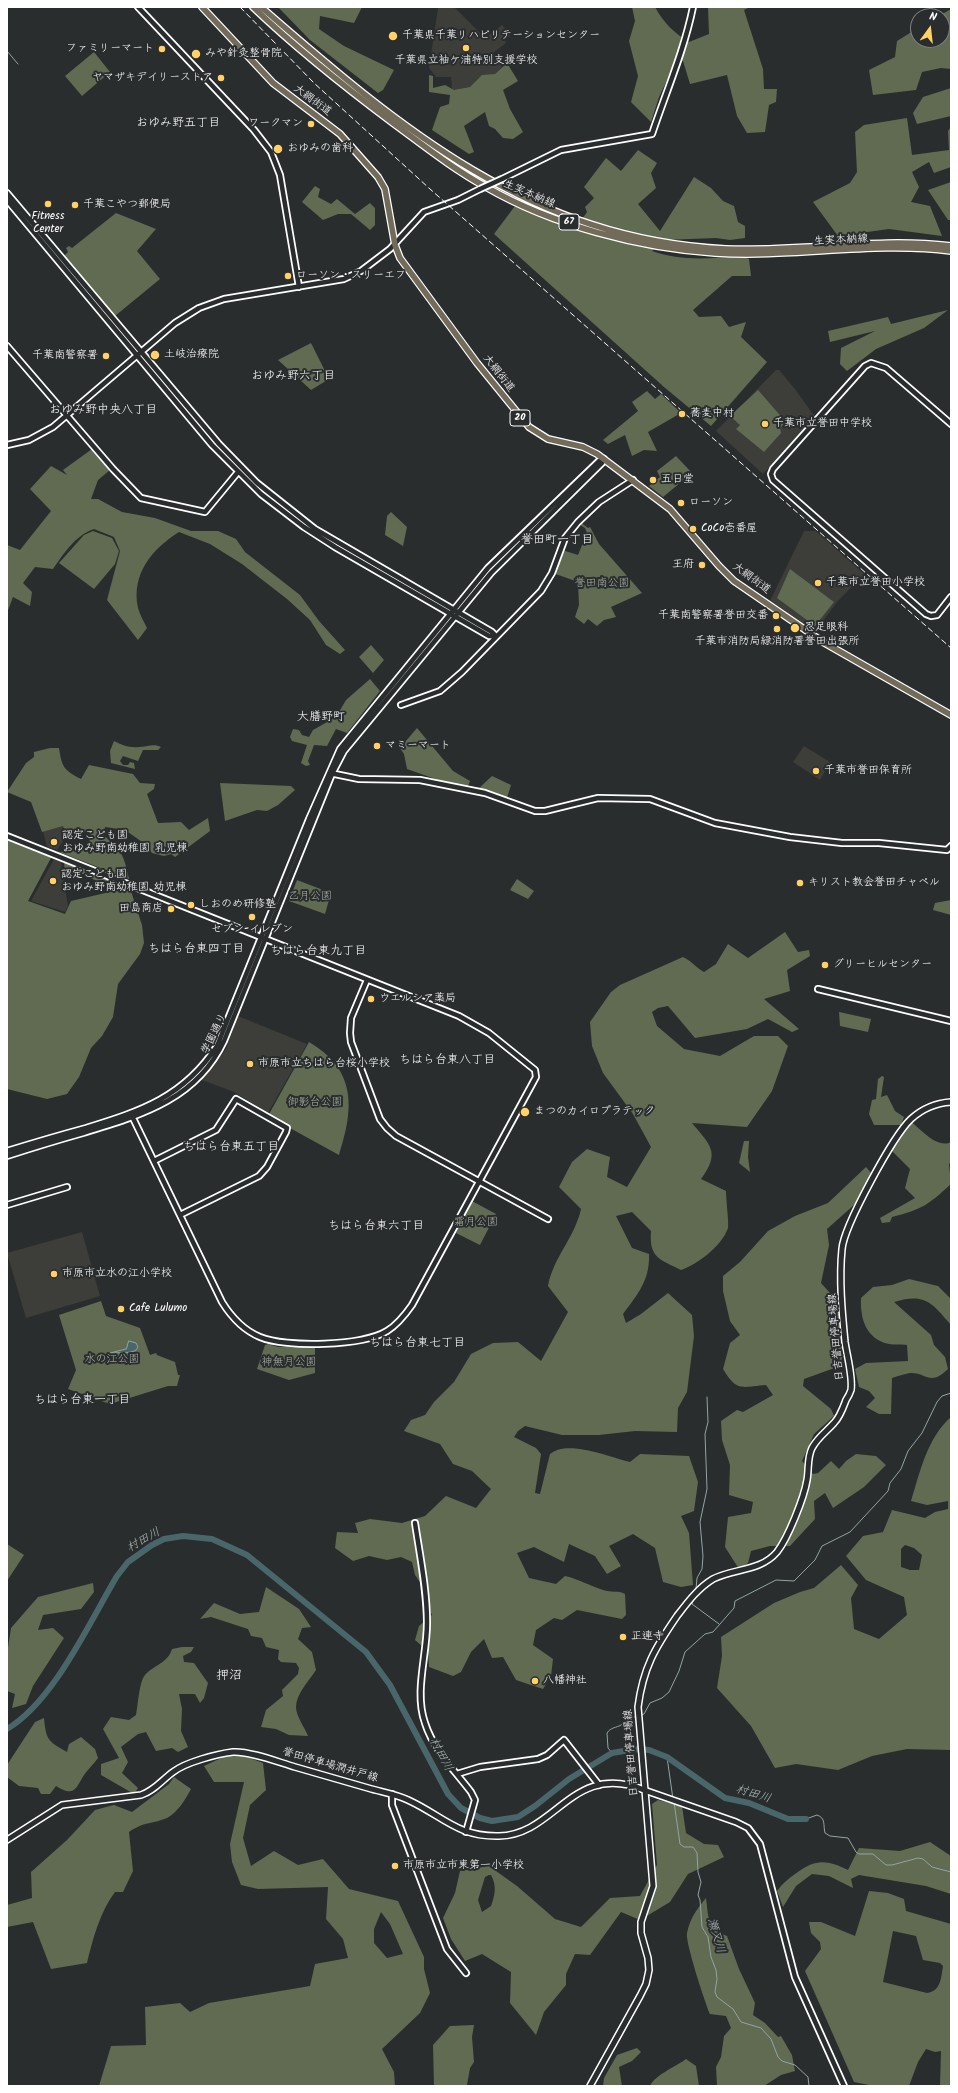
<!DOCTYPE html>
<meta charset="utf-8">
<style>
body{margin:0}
#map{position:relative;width:958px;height:2093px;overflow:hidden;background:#2a2d2e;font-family:Kalam,sans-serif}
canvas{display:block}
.frame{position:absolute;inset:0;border:8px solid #fff;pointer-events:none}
.north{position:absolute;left:910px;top:8px;width:40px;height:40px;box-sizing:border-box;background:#2a2d2e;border:1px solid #7f8182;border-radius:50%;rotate:15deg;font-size:11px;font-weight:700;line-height:16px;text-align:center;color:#fff}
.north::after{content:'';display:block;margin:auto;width:14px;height:18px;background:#ffd166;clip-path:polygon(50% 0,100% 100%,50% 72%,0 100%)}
</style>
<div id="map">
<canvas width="958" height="2093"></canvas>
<div class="frame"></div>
<div class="north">N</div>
</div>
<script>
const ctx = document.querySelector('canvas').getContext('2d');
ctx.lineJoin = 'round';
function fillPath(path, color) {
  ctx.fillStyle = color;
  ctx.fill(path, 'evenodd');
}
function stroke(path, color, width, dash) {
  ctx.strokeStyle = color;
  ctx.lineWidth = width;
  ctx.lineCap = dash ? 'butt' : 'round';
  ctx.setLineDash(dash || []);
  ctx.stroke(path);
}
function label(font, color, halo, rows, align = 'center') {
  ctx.font = font + ' Kalam,"Klee One",sans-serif';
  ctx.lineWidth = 4;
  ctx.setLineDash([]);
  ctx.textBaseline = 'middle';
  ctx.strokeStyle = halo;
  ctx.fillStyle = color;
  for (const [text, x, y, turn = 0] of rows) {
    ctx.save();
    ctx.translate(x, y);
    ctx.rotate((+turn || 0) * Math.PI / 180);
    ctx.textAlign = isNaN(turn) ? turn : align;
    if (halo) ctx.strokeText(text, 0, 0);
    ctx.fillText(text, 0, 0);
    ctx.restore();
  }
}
fillPath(new Path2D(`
 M438 8H455L485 38 502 25 511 35 505 40 506 43 493 53 502 67 493 76 466 91 452 92 451 77H436L429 68Z
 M776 370H779L795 389 815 417 763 474 716 431Z
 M804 531H816L864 574 837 602 814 633 770 601Z
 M804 746 830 762 820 780 793 762Z
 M63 826 66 837 57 850 47 847 43 831Z
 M54 859 61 862 68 906 65 912 31 901Z
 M238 1016 307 1044 268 1113 234 1092 202 1080 226 1049Z
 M82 1232 100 1296 26 1318 7 1253Z`), '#3d3d39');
fillPath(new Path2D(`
 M278 7H362L354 23 320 16 319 29 344 46 394 70 383 90 378 93 310 40Z
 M632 7H655C663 22 675 34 689 42L709 34 708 7H750L744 10 763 69 764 89H777L776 102 769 105 765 132 747 133 737 116 727 75 690 84 683 61H676L659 97 651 122 631 102 638 76 629 41 635 21Z
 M951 9V69L941 68 922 72 916 90 873 95 869 70 895 57 897 41 918 28V40H942V16H939Z
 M94 52 110 72 82 96 65 76Z
 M507 63 518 81 503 90 510 109 523 132 513 139 503 138 495 129 489 126 485 112 464 126 474 152 469 154 432 130 440 107 449 104 450 95 429 92V75L433 76V88L445 85 454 90 470 87 482 75 495 74Z
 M951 88V116L917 124 913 113 923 97Z
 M907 118 912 155 949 150 948 131 951 127V167L934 173 929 162 912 172 919 187 911 202 930 206 942 236 889 229 838 236 813 202 850 183 857 172 855 132 864 125Z
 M638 150 657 163 651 173 656 188 638 204 660 231 694 177 711 188 723 201 734 206 738 222 745 226V238L730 240 716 238 664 240 652 251C682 262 712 258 743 256L749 259 751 276H732L693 310 699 317 721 316 729 327 746 322 741 337 767 362 711 426 664 387 494 234 515 206 576 228 587 212 585 207 594 198 584 187 606 158 621 171Z
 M951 182V220H948L928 190Z
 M315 186 320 189 318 197 331 204 337 199 355 214 370 203 375 208V225L370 230 351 214H338L323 220 302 202Z
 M116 213 156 229 137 251 160 279 115 316 64 256 68 252 66 248 69 246 72 248Z
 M948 310 924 328 876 349 847 371 840 364 841 348 875 331 830 342 828 331 888 317 891 324Z
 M311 343 329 379 311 390 278 360Z
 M758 390 786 422 780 428 781 433 764 452 736 429 740 425 730 416Z
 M647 391 655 399 661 394 681 413 648 432 657 451 644 450 632 456 625 435 608 444 603 440 638 411 632 402Z
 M92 449 110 470 98 480 91 499H98L122 512 155 518 191 531H218L236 539 245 552 300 595 319 621 345 650 340 654 326 645 310 620 287 599 242 564 210 544 179 532C152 549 131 574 138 608 140 615 144 622 147 628L138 640 107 600 120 551 114 537 94 529C76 535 64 553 53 569L35 567 23 583 32 592 30 606 13 597 7 613V545L20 550 51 511 30 489 51 466 67 475 63 470Z
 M676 456 692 473 663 497 649 486 660 477 657 471Z
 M391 512 407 527 403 546 385 535 387 516Z
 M580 522 588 528 590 527 599 544 642 593 611 607 616 617 604 620 597 626 588 619 584 624 575 617 579 605 578 582 553 573 562 550 578 555 587 533 585 528 579 524Z
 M93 531 112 538 119 551 115 564 94 589 59 563 84 535Z
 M790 569 834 602 815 626 777 598Z
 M371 645 384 660 373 673 359 657Z
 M370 679 380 691 347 733 336 729 327 746 314 745 308 761 310 765 306 766 301 763 307 745 292 741 290 737 293 729 299 730 302 735 309 737 313 730 336 717 346 700Z
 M417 728 453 771 470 781 468 786 444 782 407 769 404 754 400 748Z
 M114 741C122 745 129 748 139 747 146 747 154 743 161 747L158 750H143L138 761 123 756 120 761 123 765H128L130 762 134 763 135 769 111 763 110 751Z
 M50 748H59C62 768 64 770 81 779L89 765 133 774 140 783 155 784 154 789 147 794 158 823 181 822 189 830 208 818 210 831 175 857 171 854 164 856 152 853 145 844 125 830 105 827 103 835C122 851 124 855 129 879L59 852 92 849 87 832 65 834 63 826 42 832 31 802 7 792 26 763 34 757V752Z
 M492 776 511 785 507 798 478 789Z
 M220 783 291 786 295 790 278 805 267 811 257 810 225 821Z
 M7 839 52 856 28 901 65 914 71 901 114 891 84 874H65L64 861 129 885 142 925 144 943 140 954 118 984 113 1017 102 1036 91 1048 79 1077 67 1094 47 1099 7 1089Z
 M517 879 534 891 528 899 510 890Z
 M297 880 331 893 325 914 289 901Z
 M951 900V915L933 910 935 903Z
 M785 932 798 952 809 950 810 956 787 970 790 991 764 999 799 1029 792 1032 768 1019 747 1029 695 1038 668 1006 658 1008 652 1012 657 1026 684 1049 720 1056 754 1036H778L788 1046 772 1091 747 1127 692 1123C710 1145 721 1152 701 1179L726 1191C726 1200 729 1222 728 1228 722 1246 698 1264 681 1270 659 1259 649 1258 651 1231L632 1212 616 1216 632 1248 649 1254C650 1280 638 1294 623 1314L626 1323 641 1314 668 1293 692 1315 694 1336 687 1392 678 1408 677 1432 635 1431 599 1435H562L525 1426 518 1431 514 1437 536 1448 541 1454 535 1493 540 1494 550 1454C567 1439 610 1457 630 1462L640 1454 689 1456 698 1482 694 1511 681 1516 689 1533 693 1585 681 1587 663 1582 655 1548 633 1534 609 1546 621 1566 607 1574 595 1556 569 1544 564 1562 534 1547 517 1553 529 1578 556 1584 565 1576C579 1579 590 1586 603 1590 611 1593 618 1590 625 1594L626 1615 622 1619 577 1610 562 1620 554 1618 536 1630 533 1645 553 1659 551 1676 543 1689 516 1680 503 1657 492 1658 484 1639 471 1652 461 1672 453 1676 429 1667 428 1651 415 1640 419 1626 432 1615 425 1599 424 1588 415 1575 412 1562 401 1557 387 1560 369 1556 353 1561 335 1548 337 1532 358 1533 355 1523 370 1519 402 1523 425 1516 446 1496 476 1508 491 1489 472 1471 453 1464 440 1444 404 1431 411 1420 425 1415 434 1402 454 1382 471 1354 493 1343 518 1342 541 1361 568 1312 548 1286C553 1258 575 1237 581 1209L559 1187 572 1162 587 1149 610 1157 607 1177 627 1187 651 1147 633 1114 603 1073 592 1046 590 1022 611 992 620 985 683 957C692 961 696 968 704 972L716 964 728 944 748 958Z
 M839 1012 871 1019 868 1032 840 1026Z
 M309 1042C357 1070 354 1109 339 1155L268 1116Z
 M882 1076 884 1077 881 1097 887 1095 895 1111 904 1117 901 1125H874L869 1114 872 1100 876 1099 878 1079Z
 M911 1122C922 1130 937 1149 951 1142V1162L949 1164 951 1184C928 1205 923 1209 892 1217L890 1222 882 1223 880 1218 915 1198 905 1188 910 1169 891 1150Z
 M744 1141H749L748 1157 750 1172 739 1163Z
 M866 1167 872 1174 854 1205 827 1229 829 1245 821 1283 839 1303 842 1358 840 1366 804 1379 803 1386 831 1409 834 1416 814 1434 802 1461 813 1474 818 1473 831 1461 839 1469 846 1461 856 1454 876 1456 886 1465 864 1487 833 1508 825 1493 814 1501 815 1519 790 1546H770L751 1551 748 1563 739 1569 725 1547 728 1517 751 1513 753 1502 729 1495 730 1465 722 1440 721 1421 737 1410 743 1412 773 1395 766 1385C741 1387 737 1392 723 1369L730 1343 740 1335 730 1321 723 1291V1276L740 1262 768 1231 795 1216 828 1203Z
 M472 1201 496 1214 480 1245 456 1233Z
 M909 1279 938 1286 951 1299V1325C931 1302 925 1293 894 1302L931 1335 934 1345 945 1357 948 1369C930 1387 926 1372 910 1373 904 1374 898 1376 892 1378L891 1414H879L866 1407 875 1398 869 1391 859 1387 855 1369 866 1363 908 1361 907 1345C901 1344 895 1345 889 1344 866 1339 860 1319 861 1298L873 1287 892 1285Z
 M101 1301 106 1316 140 1328 150 1355 156 1353 157 1355 175 1362 178 1375H180L177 1386H168L110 1404 68 1389 76 1370 59 1315Z
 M268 1344 278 1347 315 1346V1373L289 1380 257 1369 265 1345Z
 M951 1417V1750L907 1749 872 1756 838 1770 796 1764 775 1768 751 1726 717 1688 722 1656 721 1637 774 1603 800 1592 814 1588 841 1565 858 1585 851 1598 854 1629 879 1639 907 1615 904 1597 866 1580 846 1556 863 1536 883 1532 892 1510 925 1518 935 1512 948 1509V1501L927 1505 911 1501C920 1472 927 1438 951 1417ZM905 1545 914 1548 922 1555 919 1570H910L901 1567V1549Z
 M7 1544 24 1555 7 1581Z
 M93 1583 94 1592 81 1609 43 1615 38 1630 53 1628 64 1638 33 1686 26 1704 12 1708 15 1694 7 1691V1654L11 1628 38 1597Z
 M266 1587 299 1609 311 1627 302 1628 298 1639 312 1652 316 1670C309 1681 296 1694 296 1707 296 1716 305 1728 308 1736L289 1735 276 1729 261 1727 266 1710 283 1696 282 1690 298 1674 299 1668 296 1663 281 1662 278 1659 279 1650 266 1647 262 1638 251 1636 248 1629 211 1617 200 1619 214 1603 240 1614 259 1612Z
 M182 1647H194L191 1652 183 1656 184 1662 194 1663 208 1683 204 1698 200 1703 195 1694H179L182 1709 181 1731 188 1747 178 1752 172 1748 156 1751 146 1732 138 1734 121 1747 128 1762 122 1773 138 1788 134 1794 101 1775V1764L119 1758 103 1729 111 1717 129 1720 136 1715C138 1706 139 1682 145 1675 154 1665 168 1663 172 1649Z
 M44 1718C46 1740 48 1741 67 1752L69 1744 81 1737 95 1749 98 1758C94 1764 88 1769 84 1775 75 1790 74 1797 56 1786L50 1794H41L38 1788 19 1786 7 1777V1765L35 1722Z
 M234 1752 263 1763 266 1790 250 1805 243 1838 251 1866 274 1851 298 1865 323 1859 349 1889 398 1901 424 1957V1969L430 1993 420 2013 382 2049 394 2072 395 2086H99L111 2046 146 2045 145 2007 180 2003 190 2012 209 2003 310 1986 315 1964 348 1958 343 1939 326 1919 328 1887 258 1889 241 1885 232 1862 230 1844 244 1782H214L204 1766ZM381 1912 390 1924 403 1954 387 1958 374 1943V1929Z
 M174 1777 191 1789C185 1800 178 1812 167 1818 153 1824 145 1821 129 1832L133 1871 123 1892H115C100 1912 93 1938 87 1963L51 1969 33 1922 7 1927V1905L32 1898 31 1872 67 1840 95 1810 114 1805 132 1812 169 1784Z
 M658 1800 682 1806 686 1833 704 1844 718 1845 724 1857 688 1874 670 1902 640 1920 621 1912 590 1955 575 1954 566 1974V1985L544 2012 536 2035 510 2003 511 1972 482 1954 465 1961 451 1939 443 1918 455 1893 460 1871 489 1866 517 1886 555 1919 581 1927 610 1898 640 1896 657 1865 652 1804ZM489 1875H491C497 1886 495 1895 491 1906L482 1912 478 1900 485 1877Z
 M930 1842 951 1856V1894L926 1886 859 1875 851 1879 853 1888 829 1876 812 1874 796 1886 783 1907 777 1891C782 1884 788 1879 795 1874 815 1859 826 1859 848 1870L859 1848 900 1851Z
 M869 1891 888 1893 904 1899 906 1911 951 1924V2086H940L941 2051 935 2052 926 2049 918 2062 909 2086H874L854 2082 805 1971 821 1949 820 1942 811 1933 809 1922H821L855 1936ZM893 1931 916 1936 923 1960 940 1963 943 1966C941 1978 941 1991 927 1993L883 1982Z
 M706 1898C709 1918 706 1928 727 1936L739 1969 755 2003 753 2015 765 2023 778 2037 781 2036 792 2055 795 2071 781 2075 764 2086H717L716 2067 721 2057 724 2036 731 2028 726 2016 710 2014C705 2002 685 1942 687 1933 690 1918 697 1909 706 1898Z
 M474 2025 472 2037 474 2062 470 2068 467 2085 434 2086 433 2045 450 2026Z
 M637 2048 641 2052 632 2061 619 2067 622 2086H603L604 2078 617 2055Z
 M686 2059 696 2066 699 2086H650C656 2074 674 2068 686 2059Z`), '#606b52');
const water = new Path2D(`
 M129 1341 136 1343 138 1347C136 1355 118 1352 110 1353L126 1349Z`);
fillPath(water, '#49676a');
stroke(water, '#92a4a6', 1);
stroke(new Path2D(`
 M7 51 18 64
 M696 1589 697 1578 702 1569 703 1556 700 1522 707 1489 705 1434 708 1422 707 1397
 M694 1598 692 1604 719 1624
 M640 1715 644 1714 650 1703 662 1698 669 1692 679 1671 685 1652 705 1634 713 1632 734 1608 735 1601 776 1580 794 1581 815 1560 822 1546 850 1532 888 1491 890 1483 901 1469 908 1451 922 1433 937 1402 942 1396 951 1393
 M612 1753 608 1748 607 1733C611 1727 616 1728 621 1725 627 1721 630 1718 637 1716
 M667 1757 673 1799
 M674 1802 680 1844 684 1847H693L697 1853 698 1872 701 1882 698 1895 700 1900 702 1927 708 1937 711 1957 716 1970 717 1979 715 1992 717 1997 733 2009 741 2022 761 2028 771 2039 778 2057 782 2061 795 2065 808 2077 809 2086
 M806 1819 817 1815C826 1818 823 1825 825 1833L830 1836 848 1838 856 1852 859 1854H873L886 1865H892L918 1858 923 1859 932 1867 951 1872`), '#92a4a6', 1);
stroke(new Path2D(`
 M7 1729C54 1701 89 1623 117 1576L128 1562 152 1545 164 1539 183 1536 212 1539 247 1555 366 1652 390 1685 448 1794 461 1808 480 1818 492 1821 518 1817 535 1806 569 1779 612 1753 636 1749 649 1750 667 1757 725 1798 749 1803 788 1819H806`), '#49676a', 6);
const tertiary = new Path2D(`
 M138 7 254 130 271 152 280 175 299 287
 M502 179 561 150 652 134C666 92 684 51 693 7
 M7 193 219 444 257 483 315 529 492 632 496 636
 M7 200 212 445 261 494 304 527 335 547 489 636H496
 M7 346 113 469 141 498 205 512 238 472
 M951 424 886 368 871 363 865 366 773 469 771 474 773 480 926 614 931 616 937 615 951 597
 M7 445 29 440 53 427 175 323 199 308 224 299 344 279 361 271 390 249 424 212 458 200 480 189
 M401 705 440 691 462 672 541 591 552 573 565 538 578 522 599 502 633 480
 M330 773 359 779 420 780 485 793 535 811H545L598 798 650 799 715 823 790 837 842 843H879L947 850 951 846
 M7 836 459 1016 489 1033 535 1070 536 1077 412 1305C405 1315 397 1325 387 1331 363 1346 286 1348 260 1337 243 1330 232 1318 222 1302L131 1114
 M367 980 351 1018 350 1033 351 1042 380 1119 387 1128 396 1136 548 1219
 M818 989 951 1021
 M7 1151C33 1143 60 1135 86 1128 141 1111 184 1097 217 1046L309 819 340 749 488 568 599 461 604 459
 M7 1156C32 1148 58 1140 83 1133 141 1115 196 1100 224 1041L332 774 344 751 491 573 602 463 604 459
 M154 1161 216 1130 236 1099 287 1128 286 1132 267 1167 259 1176 180 1215
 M7 1205 67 1187
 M415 1523C420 1556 427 1590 427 1623 427 1656 414 1692 425 1723 433 1749 455 1771 471 1792L475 1800 466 1832
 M457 1774 480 1767 538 1759 547 1755 564 1740 599 1785
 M644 1790 736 1822 748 1828 760 1844 795 1977 844 2086
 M392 1794V1805L447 1949 466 1973`);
const secondary = new Path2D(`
 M7 1840 62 1805 141 1795C154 1791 162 1780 173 1772 186 1762 217 1754 233 1752 250 1751 278 1762 295 1767 319 1774 343 1781 368 1788 381 1792 395 1794 408 1800 443 1816 457 1837 499 1836 556 1835 572 1761 644 1790
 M590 2086 640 1996 646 1984 649 1970 648 1958 641 1933V1922L653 1886 638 1707C643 1668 655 1648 677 1616 687 1603 698 1588 713 1579 734 1568 760 1572 777 1552 788 1538 804 1498 807 1480 809 1469 807 1458 812 1448 818 1437 826 1432 834 1423 840 1417 843 1408 846 1400 848 1397 850 1393 851 1390 853 1377 847 1356 845 1342 842 1312 839 1279 842 1249 844 1226 893 1136 911 1119 922 1109 936 1103 951 1102`);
const primary = new Path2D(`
 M202 7 273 83 340 134 378 177 385 189 395 245 400 258 477 363 529 427 548 439 583 447 597 454 670 509 719 566 734 581 823 642 951 715
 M253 7C297 49 345 87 393 123 423 145 453 169 486 187 552 225 639 248 715 253 794 258 873 241 951 251
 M261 7C400 128 532 240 726 249 801 252 876 237 951 246`);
stroke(tertiary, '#fff', 8);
stroke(secondary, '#fff', 8);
stroke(primary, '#fff', 8);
stroke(tertiary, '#2a2d2e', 4.5);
stroke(secondary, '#2a2d2e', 5);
stroke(primary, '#736b5a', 5.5);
stroke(new Path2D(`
 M240 7 314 83 430 189 951 648`), '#fff', 1, [6, 3]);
const tertiaryBridge = new Path2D(`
 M480 189 502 179`);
stroke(tertiaryBridge, '#fff', 8, []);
stroke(tertiaryBridge, '#2a2d2e', 4.5);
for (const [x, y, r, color] of [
 [393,36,5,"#ffd166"],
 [466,48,4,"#ffd166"],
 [162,49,4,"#ffd166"],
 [196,54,5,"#ffd166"],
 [221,78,4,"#ffd166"],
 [311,124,4,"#ffd166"],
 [278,149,5,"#ffd166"],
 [48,204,4,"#ffd166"],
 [75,205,4,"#ffd166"],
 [288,276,4,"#ffd166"],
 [155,355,5,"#ffd166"],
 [106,356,4,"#ffd166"],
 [682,414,4,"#ffd166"],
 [765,424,4,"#ffd166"],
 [653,480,4,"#ffd166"],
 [681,503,4,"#ffd166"],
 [693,529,4,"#ffd166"],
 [702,565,4,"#ffd166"],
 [818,583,4,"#ffd166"],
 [776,616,4,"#ffd166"],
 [795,628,5,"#ffd166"],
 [777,629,4,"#ffd166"],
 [377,746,4,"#ffd166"],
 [816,771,4,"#ffd166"],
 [54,842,4,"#ffd166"],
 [53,881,4,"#ffd166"],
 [800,883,4,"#ffd166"],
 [191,905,4,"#ffd166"],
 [171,909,4,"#ffd166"],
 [252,917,4,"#ffd166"],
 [825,965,4,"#ffd166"],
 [371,999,4,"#ffd166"],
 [250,1064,4,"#ffd166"],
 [525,1112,5,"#ffd166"],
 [54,1274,4,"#ffd166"],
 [121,1309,4,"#ffd166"],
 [623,1637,4,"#ffd166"],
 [535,1681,4,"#ffd166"],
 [395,1866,4,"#ffd166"]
]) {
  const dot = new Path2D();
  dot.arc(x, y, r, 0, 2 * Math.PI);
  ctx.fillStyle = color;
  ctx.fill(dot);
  stroke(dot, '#2a2d2e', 1.5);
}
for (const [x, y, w] of [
 [569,222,20],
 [520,418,20]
]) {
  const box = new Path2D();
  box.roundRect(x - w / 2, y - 8, w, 16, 3);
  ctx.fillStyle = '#2a2d2e';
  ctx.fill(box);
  stroke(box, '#fff', 1);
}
label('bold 10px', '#fff', null, [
 ["67",569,222],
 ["20",520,418]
]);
label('11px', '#fff', '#2a2d2e', [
 ["千葉県千葉リハビリテーションセンター",402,36],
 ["ファミリーマート",154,49,"right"],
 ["みや針灸整骨院",205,54],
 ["千葉県立袖ケ浦特別支援学校",466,61,"center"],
 ["ヤマザキデイリーストア",213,78,"right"],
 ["ワークマン",303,124,"right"],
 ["おゆみの歯科",287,149],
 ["千葉こやつ郵便局",83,205],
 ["Fitness",48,217,"center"],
 ["Center",48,230,"center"],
 ["ローソン・スリーエフ",296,276],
 ["土岐治療院",164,355],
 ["千葉南警察署",98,356,"right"],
 ["蕎麦中村",690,414],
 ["千葉市立誉田中学校",773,424],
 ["五日堂",661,480],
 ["ローソン",689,503],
 ["CoCo壱番屋",701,529],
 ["王府",694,565,"right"],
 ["千葉市立誉田小学校",826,583],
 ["千葉南警察署誉田交番",768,616,"right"],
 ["忍足眼科",804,628],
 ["千葉市消防局緑消防署誉田出張所",777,642,"center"],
 ["マミーマート",385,746],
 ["千葉市誉田保育所",824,771],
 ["認定こども園",62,836],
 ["おゆみ野南幼稚園 乳児棟",62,849],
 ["認定こども園",61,875],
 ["おゆみ野南幼稚園 幼児棟",61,888],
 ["キリスト教会誉田チャペル",808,883],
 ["しおのめ研修塾",199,905],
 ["田島商店",163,909,"right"],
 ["セブン-イレブン",252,930,"center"],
 ["グリーヒルセンター",833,965],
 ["ウエルシア薬局",379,999],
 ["市原市立ちはら台桜小学校",258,1064],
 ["まつのカイロプラテック",534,1112],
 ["市原市立水の江小学校",62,1274],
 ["Cafe Lulumo",129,1309],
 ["正連寺",631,1637],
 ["八幡神社",543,1681],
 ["市原市立市東第一小学校",403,1866]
], 'left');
label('11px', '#fff', '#2a2d2e', [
 ["大網街道",312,101,36],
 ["生実本納線",529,195,23],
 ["生実本納線",841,241,-3],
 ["大網街道",498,374,52],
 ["大網街道",751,579,37],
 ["学園通り",215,1034,-63],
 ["日吉誉田停車場線",837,1337,-95],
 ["日吉誉田停車場線",632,1753,-94],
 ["誉田停車場潤井戸線",330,1766,16]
]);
label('11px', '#b0b5a8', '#2a2d2e', [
 ["誉田南公園",602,584],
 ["乙月公園",310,897],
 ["御影台公園",315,1103],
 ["霜月公園",476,1223],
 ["水の江公園",112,1360],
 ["神無月公園",289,1363]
]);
label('12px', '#fff', '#2a2d2e', [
 ["おゆみ野五丁目",178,124],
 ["おゆみ野六丁目",293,377],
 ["おゆみ野中央八丁目",103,411],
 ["誉田町一丁目",557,541],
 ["大膳野町",321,718],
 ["ちはら台東四丁目",196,950],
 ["ちはら台東九丁目",318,952],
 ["ちはら台東八丁目",447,1061],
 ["ちはら台東五丁目",231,1148],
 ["ちはら台東六丁目",376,1227],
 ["ちはら台東七丁目",417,1344],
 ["ちはら台東一丁目",82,1401]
]);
label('italic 12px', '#adbbbc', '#2a2d2e', [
 ["村田川",144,1541,-29],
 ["村田川",440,1755,62],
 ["村田川",753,1795,17],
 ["瀬又川",715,1936,74]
]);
label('13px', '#fff', '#2a2d2e', [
 ["押沼",229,1677]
]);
</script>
